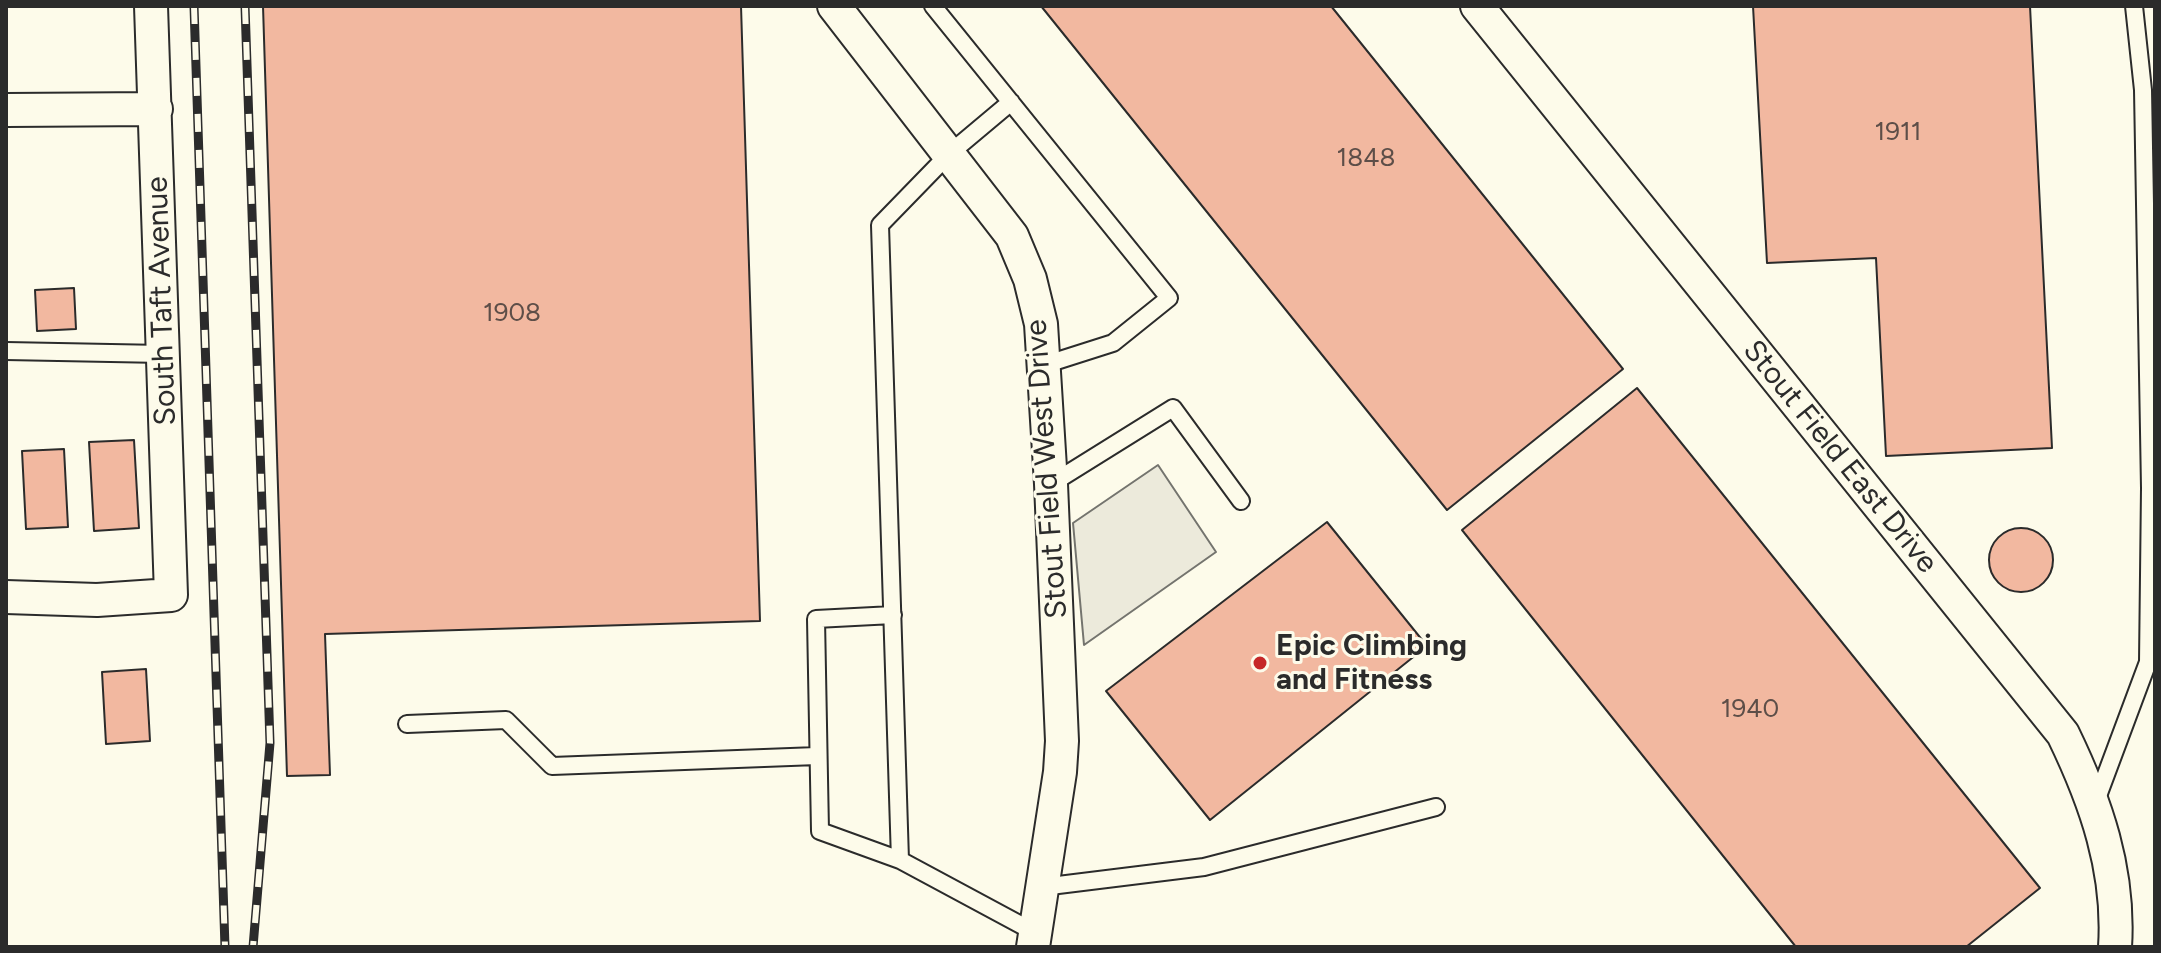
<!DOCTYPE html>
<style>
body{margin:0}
#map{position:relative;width:2161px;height:953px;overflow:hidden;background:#fdfbea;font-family:Figtree,sans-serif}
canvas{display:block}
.frame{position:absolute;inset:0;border:8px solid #2b2b2b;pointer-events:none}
</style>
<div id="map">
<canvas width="2161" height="953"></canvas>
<div class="frame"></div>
</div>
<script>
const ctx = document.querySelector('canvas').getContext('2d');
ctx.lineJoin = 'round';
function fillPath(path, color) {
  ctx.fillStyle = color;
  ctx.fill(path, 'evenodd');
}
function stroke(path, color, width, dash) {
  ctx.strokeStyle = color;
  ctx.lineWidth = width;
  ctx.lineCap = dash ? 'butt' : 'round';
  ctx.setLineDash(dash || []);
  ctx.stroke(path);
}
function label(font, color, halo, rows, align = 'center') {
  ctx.font = font + ' Figtree,sans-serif';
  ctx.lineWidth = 6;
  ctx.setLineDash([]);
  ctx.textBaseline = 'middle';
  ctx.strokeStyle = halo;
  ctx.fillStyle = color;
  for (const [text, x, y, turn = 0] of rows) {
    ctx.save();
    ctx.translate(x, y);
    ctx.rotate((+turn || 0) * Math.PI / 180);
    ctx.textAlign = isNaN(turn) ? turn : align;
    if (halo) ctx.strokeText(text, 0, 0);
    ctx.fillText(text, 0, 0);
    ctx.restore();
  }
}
const parking = new Path2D(`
 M1158 465 1216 552 1084 645 1073 523Z`);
fillPath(parking, '#eceadb');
stroke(parking, '#74746e', 2);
const building = new Path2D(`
 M263 6H741L760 621 325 634 330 775 287 776Z
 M1041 6H1331L1623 369 1447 510Z
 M1753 6H2030L2052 448 1886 456 1876 258 1767 263Z
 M74 288 76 329 37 331 35 290Z
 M1637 388 2040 888 1966 947H1796L1462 530Z
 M134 440 139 528 94 531 89 442Z
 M64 449 68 527 26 529 22 451Z
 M1327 522 1427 646 1210 820 1106 691Z
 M1989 560a32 32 0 1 1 64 0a32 32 0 1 1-64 0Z
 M146 669 150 741 106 744 102 672Z`);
fillPath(building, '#f2b8a0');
stroke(building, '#2b2b2b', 2);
const service = new Path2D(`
 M933 6 1169 298 1113 343 1044 365
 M6 351 163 354
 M1051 484 1173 408 1241 501
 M893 615 816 619 820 831 900 860 880 225 949 154 1011 102
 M407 724 506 720 552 766 817 756
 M2095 804 2148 662 2150 488 2143 90 2134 6
 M900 860 1034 932
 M1042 887 1204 867 1436 807`);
const minor = new Path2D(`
 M834 6 1012 236 1030 279 1041 324 1051 484 1062 741 1060 772 1033 947
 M1477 6 2063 734C2096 802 2120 871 2115 947
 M6 110 156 109
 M6 597 97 600 171 595 151 6`);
stroke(service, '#2b2b2b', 20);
stroke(minor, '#2b2b2b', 36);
stroke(service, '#fdfbea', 16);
stroke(minor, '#fdfbea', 32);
const rail = new Path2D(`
 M194 6 225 947
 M245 6 270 743 253 947`);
stroke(rail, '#2b2b2b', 9);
stroke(rail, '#fdfbea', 6, [18]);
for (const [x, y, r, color] of [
 [1260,663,8,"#c62828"]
]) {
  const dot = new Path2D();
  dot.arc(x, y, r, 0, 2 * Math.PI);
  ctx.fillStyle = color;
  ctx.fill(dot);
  stroke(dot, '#fdfbea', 3);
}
label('26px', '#5d4e48', null, [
 ["1911",1898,132],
 ["1848",1366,158],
 ["1908",512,313],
 ["1940",1750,709]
]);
label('30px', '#2b2b2b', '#fdfbea', [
 ["South Taft Avenue",162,301,-92],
 ["Stout Field East Drive",1840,457,51],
 ["Stout Field West Drive",1047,469,-94]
]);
label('bold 30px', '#2b2b2b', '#fdfbea', [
 ["Epic Climbing",1276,646],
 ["and Fitness",1276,680]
], 'left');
</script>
